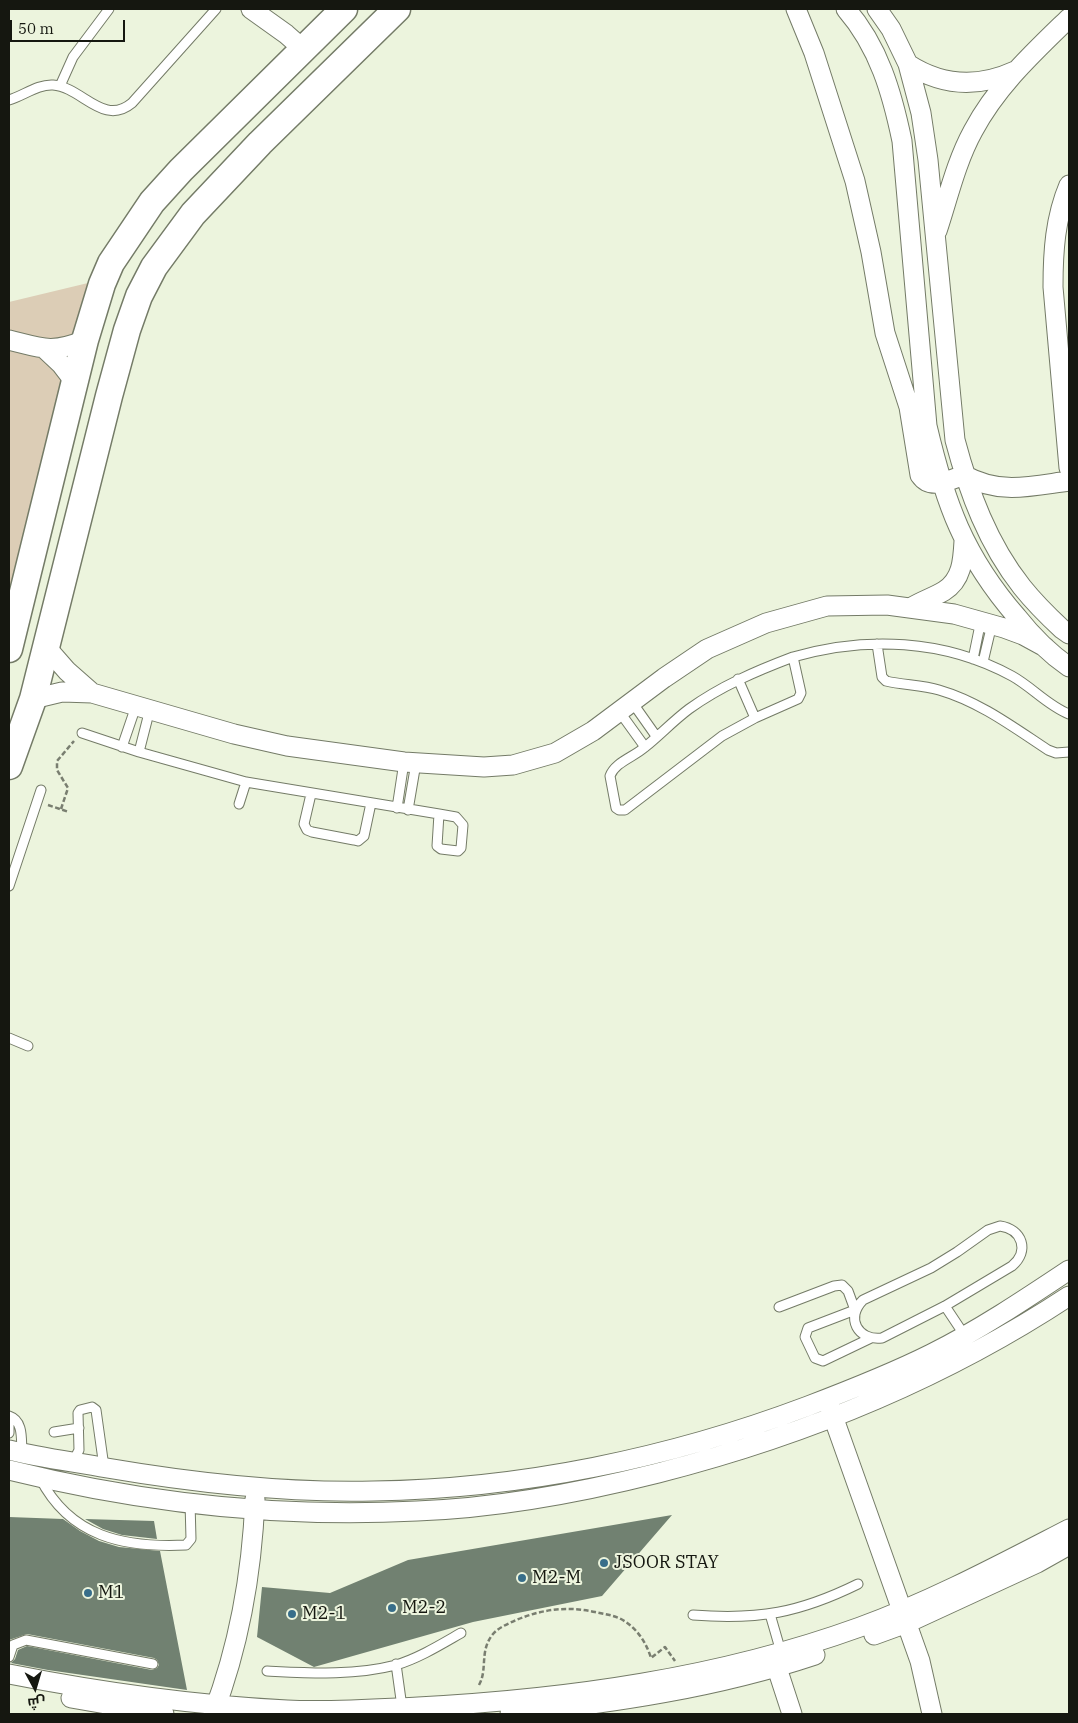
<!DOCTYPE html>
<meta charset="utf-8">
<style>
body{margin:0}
#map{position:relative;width:1078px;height:1723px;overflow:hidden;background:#ecf4dd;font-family:"IBM Plex Serif",Cairo,serif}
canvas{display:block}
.frame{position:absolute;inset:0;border:10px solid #151710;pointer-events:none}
.north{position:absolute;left:10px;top:1663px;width:50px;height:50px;-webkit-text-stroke:4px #ecf4dd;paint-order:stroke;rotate:174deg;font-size:14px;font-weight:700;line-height:20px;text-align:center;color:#151710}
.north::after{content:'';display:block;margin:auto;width:18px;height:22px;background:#151710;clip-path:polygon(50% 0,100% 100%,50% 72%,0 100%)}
.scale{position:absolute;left:10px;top:20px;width:115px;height:22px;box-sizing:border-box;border:2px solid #151710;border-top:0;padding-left:6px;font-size:15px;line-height:18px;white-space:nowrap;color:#151710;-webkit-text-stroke:4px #ecf4dd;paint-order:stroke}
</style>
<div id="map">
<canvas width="1078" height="1723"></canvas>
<div class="frame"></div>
<div class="north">ش</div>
<div class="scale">50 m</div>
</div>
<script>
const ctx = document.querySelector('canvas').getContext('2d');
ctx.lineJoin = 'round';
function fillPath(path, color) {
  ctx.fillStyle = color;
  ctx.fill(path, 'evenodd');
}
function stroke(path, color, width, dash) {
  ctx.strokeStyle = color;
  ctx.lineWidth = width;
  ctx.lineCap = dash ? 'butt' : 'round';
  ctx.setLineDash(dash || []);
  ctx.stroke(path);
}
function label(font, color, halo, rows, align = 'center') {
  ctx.font = font + ' "IBM Plex Serif",serif';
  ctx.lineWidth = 4;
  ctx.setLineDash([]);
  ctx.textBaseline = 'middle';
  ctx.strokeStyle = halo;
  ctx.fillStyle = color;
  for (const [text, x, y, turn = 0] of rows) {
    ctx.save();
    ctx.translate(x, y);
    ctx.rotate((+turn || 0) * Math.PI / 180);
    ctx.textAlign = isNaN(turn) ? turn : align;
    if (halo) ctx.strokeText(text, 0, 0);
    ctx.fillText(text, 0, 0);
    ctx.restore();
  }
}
fillPath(new Path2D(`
 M88 283 21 584 9 618V302Z`), '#dccdb6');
fillPath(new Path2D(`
 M672 1515 602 1596 473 1622 314 1667 257 1637 262 1587 330 1593 408 1560Z
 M9 1517 63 1519 80 1531 99 1541 119 1547 160 1551 187 1690 48 1670 11 1663 15 1659 18 1650 27 1646 152 1670 157 1668 159 1665 157 1660 154 1658 27 1634 9 1640Z
 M85 1519 154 1521 157 1539 122 1535 103 1529Z`), '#718171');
const lane = new Path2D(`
 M60 86 73 57 109 9
 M9 100C23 96 38 84 53 85 82 87 103 127 132 103L216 9
 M877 644 882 677 886 681C903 685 922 685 939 690 980 702 1013 727 1048 750L1056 753 1069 752
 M793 657 801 693 798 699 755 718 722 736 625 810H619L616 808 610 776C615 762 634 757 645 747 660 735 673 721 689 709 721 686 756 671 793 657Z
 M793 657C866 636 944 639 1012 676 1032 687 1048 706 1069 714
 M973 659 981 620
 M983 662 992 624
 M738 679 755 718
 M632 702 656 736
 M619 711 645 747
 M82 733 139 752 246 782 439 814
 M122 747 136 706
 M139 752 150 709
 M311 794 304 824 307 830 312 832 354 840 358 841 364 836 371 803
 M239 804 246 782
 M397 808 404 762
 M408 810 416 763
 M439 814 456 817 463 825 461 848 458 851 441 849 437 846Z
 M9 886 41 790
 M9 1038 28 1046
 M1000 1226C1022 1229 1030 1251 1012 1266L945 1306 882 1338C858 1341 845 1318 863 1300L931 1268 957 1252 988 1230Z
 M945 1306 965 1336
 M779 1307 834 1286 842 1285 848 1291 855 1310 808 1328 805 1337 815 1358 823 1361 871 1338
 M9 1416C24 1421 21 1440 22 1453
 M9 1421V1433
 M54 1432 79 1428
 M73 1462 79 1450 78 1413 80 1410 92 1407 96 1410 104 1467
 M40 1478C70 1537 124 1548 186 1545L191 1539 190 1502
 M770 1614 781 1652
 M693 1615C759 1620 799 1613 858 1584
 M9 1657 13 1645 26 1640 153 1664
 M396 1664 402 1707
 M267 1671C310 1673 353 1676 396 1665 419 1658 440 1645 461 1633`);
const street = new Path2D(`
 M251 9 286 34 303 49
 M796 9 814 53 855 181 871 252 885 333 909 407 920 475C931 491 949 480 964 475 1000 495 1031 486 1069 481
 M846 9C879 47 892 93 902 141L927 426C945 503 964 556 1017 617 1032 636 1049 653 1069 667
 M877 9 891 29 908 64 921 113 928 160 955 440C969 493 988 544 1022 587 1034 602 1048 616 1062 629L1069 634
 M908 64C942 86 978 88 1015 71
 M1069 185C1055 218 1053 252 1053 287L1069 468
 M937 231C948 198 956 162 973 131 997 86 1033 53 1069 18
 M9 340C41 348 52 354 85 340
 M45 349 61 364 74 381
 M912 607C922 601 934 597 944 591 962 580 963 560 964 541
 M46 647 67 671 92 693
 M33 699 62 692 92 693 234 734 287 746 404 762 484 767 513 765 555 753 593 731 664 678 707 649 766 623 827 606 887 605 954 614 1004 628 1023 635 1045 647
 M829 1405 920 1661 932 1714
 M9 1450C41 1458 75 1462 107 1468 195 1483 284 1493 373 1491 521 1489 670 1458 808 1406 850 1390 891 1374 931 1354 979 1330 1024 1300 1069 1270
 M9 1470C142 1503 280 1518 417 1511 498 1508 579 1493 658 1473 803 1436 943 1379 1069 1296
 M874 1635 907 1623 1037 1563 1069 1545
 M777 1668 792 1714
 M9 1674C100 1692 193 1705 287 1710 330 1712 375 1709 418 1707 568 1699 719 1678 860 1627 932 1601 1001 1564 1069 1529
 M71 1698 164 1714
 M213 1714C239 1646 252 1572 255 1499
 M510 1714C613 1703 716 1688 815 1655`);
const secondary = new Path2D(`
 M9 649 85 340 102 284 111 263 152 202 181 170 344 9
 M9 766 33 699 109 396 127 330 139 296 154 267 193 214 260 143 397 9`);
stroke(lane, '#747b67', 11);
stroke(street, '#747b67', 21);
stroke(secondary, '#747b67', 29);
stroke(new Path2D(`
 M48 805 69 812
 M61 809 68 788 57 770V761L74 741
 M479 1685C488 1669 479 1651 493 1634 499 1627 508 1624 516 1620 543 1609 567 1606 595 1612 604 1614 613 1615 621 1619 637 1628 646 1642 651 1658L665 1647 675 1661`), '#797e70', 2.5, [5, 2.5]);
stroke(lane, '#fff', 9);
stroke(street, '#fff', 19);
stroke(secondary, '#fff', 26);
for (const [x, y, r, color] of [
 [604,1563,5,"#386e8a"],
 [522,1578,5,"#386e8a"],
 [88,1593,5,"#386e8a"],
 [392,1608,5,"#386e8a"],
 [292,1614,5,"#386e8a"]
]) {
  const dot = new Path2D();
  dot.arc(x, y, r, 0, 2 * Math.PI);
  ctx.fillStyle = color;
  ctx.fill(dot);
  stroke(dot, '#ecf4dd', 2);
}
label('18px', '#151710', '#ecf4dd', [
 ["JSOOR STAY",614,1563],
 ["M2-M",532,1578],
 ["M1",98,1593],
 ["M2-2",402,1608],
 ["M2-1",302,1614]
], 'left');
</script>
